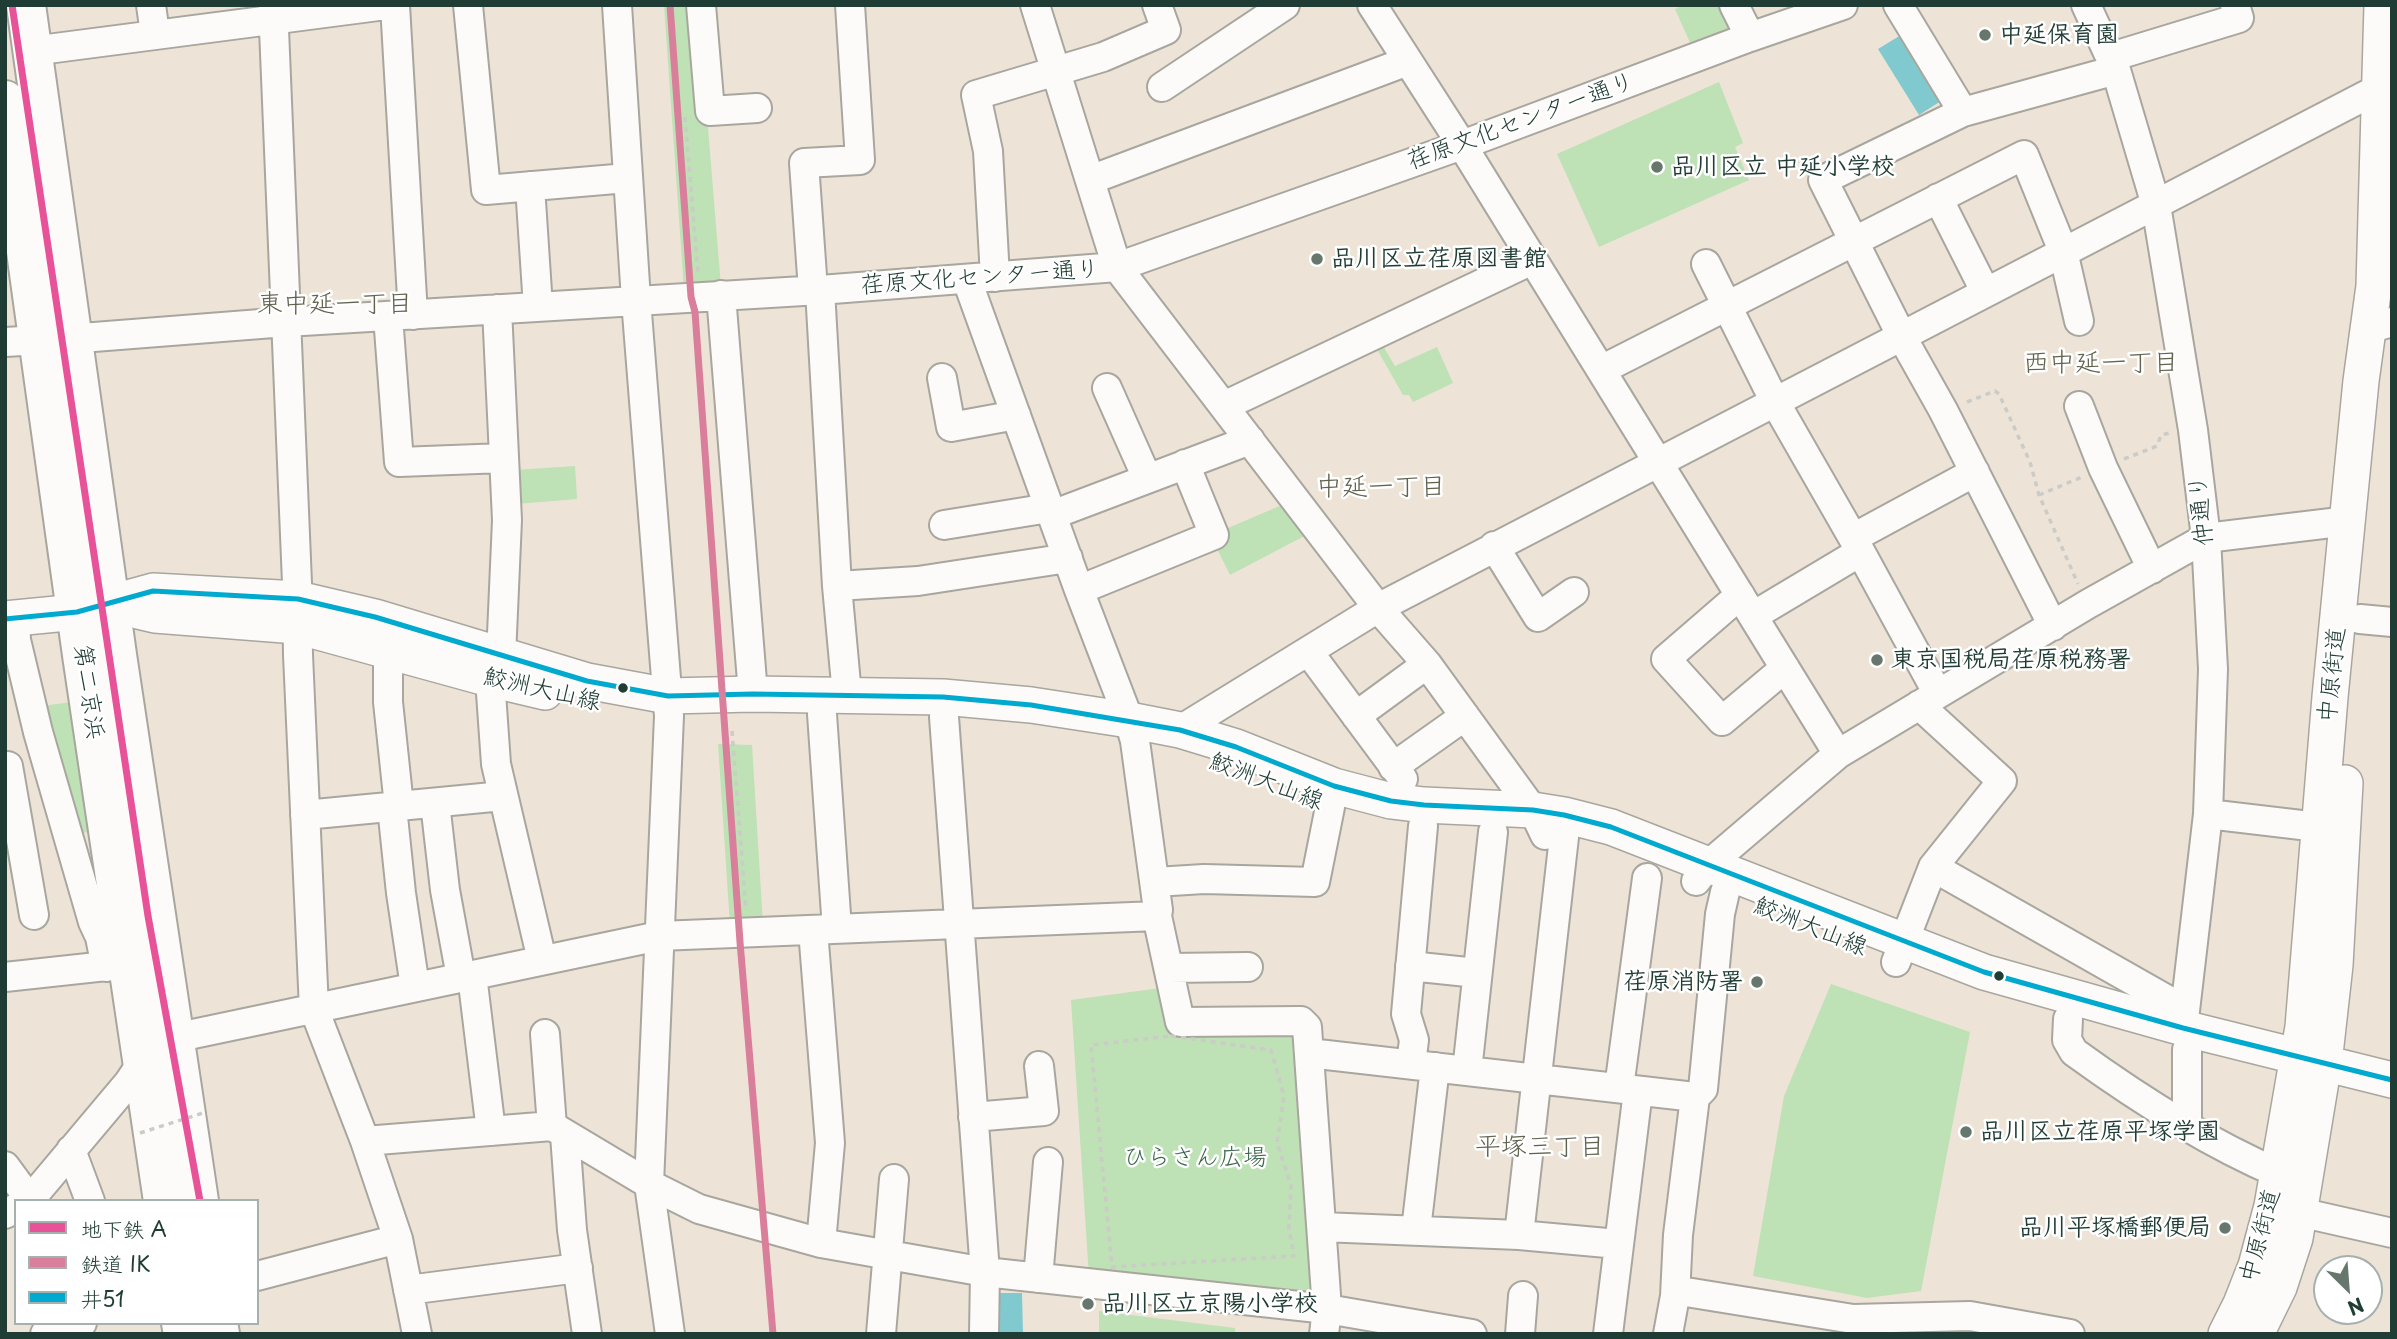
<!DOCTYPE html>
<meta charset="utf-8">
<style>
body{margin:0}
#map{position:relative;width:2397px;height:1339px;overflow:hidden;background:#ede4d7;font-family:"Playpen Sans","Klee One",sans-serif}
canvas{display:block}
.frame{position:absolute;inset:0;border:7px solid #1f3d34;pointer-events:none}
.legend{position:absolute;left:14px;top:1199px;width:245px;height:126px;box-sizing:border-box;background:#fff;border:2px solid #a5b1ae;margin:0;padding:9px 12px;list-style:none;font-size:21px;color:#1f3d34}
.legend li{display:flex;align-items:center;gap:14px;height:35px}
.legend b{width:35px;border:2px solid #a5b1ae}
.north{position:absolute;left:2313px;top:1255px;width:70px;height:70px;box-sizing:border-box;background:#fff;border:2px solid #a5b1ae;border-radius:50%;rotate:155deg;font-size:19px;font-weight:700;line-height:28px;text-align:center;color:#1f3d34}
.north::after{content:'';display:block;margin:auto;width:24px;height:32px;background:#67776d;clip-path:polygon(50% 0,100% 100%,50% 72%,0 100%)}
</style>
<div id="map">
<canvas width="2397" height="1339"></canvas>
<div class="frame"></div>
<ul class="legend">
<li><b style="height:9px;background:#e85298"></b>地下鉄 A</li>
<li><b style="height:9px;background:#d97f9c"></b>鉄道 IK</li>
<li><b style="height:9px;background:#00a9ce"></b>井51</li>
</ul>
<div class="north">N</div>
</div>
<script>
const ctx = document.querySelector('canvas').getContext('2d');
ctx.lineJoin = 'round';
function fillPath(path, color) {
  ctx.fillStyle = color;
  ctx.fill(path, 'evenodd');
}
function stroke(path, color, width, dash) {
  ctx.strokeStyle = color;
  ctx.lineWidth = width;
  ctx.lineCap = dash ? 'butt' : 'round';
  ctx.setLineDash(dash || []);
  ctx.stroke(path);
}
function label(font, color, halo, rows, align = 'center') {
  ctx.font = font + ' "Playpen Sans","Klee One",sans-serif';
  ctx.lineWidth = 5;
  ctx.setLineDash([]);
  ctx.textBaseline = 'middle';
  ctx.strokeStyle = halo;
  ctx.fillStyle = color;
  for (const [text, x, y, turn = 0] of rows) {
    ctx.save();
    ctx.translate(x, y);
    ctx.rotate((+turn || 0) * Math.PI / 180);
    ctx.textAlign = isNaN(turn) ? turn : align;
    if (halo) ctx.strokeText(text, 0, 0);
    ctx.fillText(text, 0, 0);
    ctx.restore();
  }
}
fillPath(new Path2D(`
 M664 5H698L721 287 684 290Z
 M1684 5H1721L1733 29 1692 47 1675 9Z
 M1719 82 1743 143 1735 147 1749 180 1599 247 1557 154Z
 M1380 341 1395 366 1437 347 1453 383 1413 402 1409 395H1403L1374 344Z
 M575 466 577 499 517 504 514 470Z
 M1289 502 1314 531 1230 575 1212 539 1221 531Z
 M72 702 92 831 74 835 42 706Z
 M718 744 752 745 763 924 730 925Z
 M1831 984 1970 1032 1921 1291 1867 1298 1753 1276 1784 1096Z
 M1168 987 1177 1030 1290 1028 1299 1038 1318 1298 1089 1277 1071 1000Z
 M1099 1311 1235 1328V1334H1099Z`), '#bee1b5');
fillPath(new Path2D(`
 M1901 35 1941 101 1919 115 1878 49Z
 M996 1293H1022L1023 1334H996Z`), '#80cacf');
const minor = new Path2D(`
 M151 5 155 34
 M273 5 297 583 298 655 314 1009 365 1141 398 1239 417 1334
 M395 5 413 315
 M468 5 486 190 627 178
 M617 5 636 300 669 716 649 1184 670 1334
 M701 5 710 111 757 108
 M1035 5 1117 267 1378 608 1427 664 1533 810 1545 835
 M1372 5 1462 145 1838 754
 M1734 5 1750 37
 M1898 5 1963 112 1823 180 1902 337 1943 410 2053 626
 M2086 5 2116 70 2156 205 2193 430 2206 538 2213 669 2208 814 2183 1028
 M32 51 386 5
 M2111 57 2239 18 2235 5
 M1162 87 1285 5
 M1963 112 2116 70
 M1090 180 1408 61
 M530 186 538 307
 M1938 198 1985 291
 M1706 264 1775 402 1853 538 1938 694
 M995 277 988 151 976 95 1103 57 1166 30 1157 5
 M967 280 1079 590 1129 720 1135 741 1158 910 1157 916 1180 1022 1301 1021 1307 1027 1327 1309 1324 1334
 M813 290 804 163 860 160 850 5
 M820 290 837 586 847 695
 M721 295 753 694
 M497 309 507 520 501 657
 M388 316 399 462 504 458
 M2368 329 2392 322
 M5 342 94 337 286 322 820 290 1117 267 1462 145 1750 37 1843 5
 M1601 370 2024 155 2063 251 2079 321
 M942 378 951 427 1016 415
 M1107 388 1147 478
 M1224 406 1532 260
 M2079 406 2103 468 2152 569
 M1052 515 1250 440
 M944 525 1049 508
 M1853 538 1975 472
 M1494 546 1538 617 1574 592
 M837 586 918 581 1068 558
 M1079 590 1214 535 1185 464
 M1740 595 1666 659 1722 721 1785 668
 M1753 616 1860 552
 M15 619 16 640 38 732 93 922 100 937 106 967
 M2360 619 2392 622
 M388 651V702L399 806
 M1308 651 1403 779
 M490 679 496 764 542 960
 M822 714 837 929
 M1356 716 1427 664
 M944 717 985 1272 984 1334
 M1180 730 1378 608 2380 88
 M8 766 34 915
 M1393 767 1465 716
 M435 803 445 890 461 977
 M392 807 401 893 415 987
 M2208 814 2318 827
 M305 815 503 796
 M1933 867 2185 1010
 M1696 881 1708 865 1838 754 2088 604 2206 538 2348 521
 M1155 882 1204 879 1315 882 1330 807
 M813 930 830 1143 821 1243
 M1896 962 1933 867 2002 781 1919 705
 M1410 966 1477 973
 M1169 968 1248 967
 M472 975 491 1131
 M5 977 125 964
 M2068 1019 2067 1040 2074 1052C2136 1097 2208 1143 2278 1173
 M545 1034 552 1126
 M174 1038 659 936 1157 916
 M1309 1053 1695 1097 1703 1089 1720 914 1725 892
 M1411 1064 1414 1040 1406 1014 1423 826
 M1467 1071 1493 832
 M1619 1088 1647 878
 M973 1117 1044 1111 1039 1066
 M2187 1125V1050
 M565 1135 572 1230 587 1334
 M365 1141 552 1126 649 1184 699 1209 821 1243 985 1272 1327 1309 1472 1334
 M71 1150 90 1201
 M5 1166 30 1200
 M29 1201 129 1082 143 1061
 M2299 1212 2392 1233
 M5 1214 16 1208
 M1322 1227 1519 1235 1618 1244
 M1416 1230 1435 1067
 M1519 1235 1564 837
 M257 1276 398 1239
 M1038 1278 1048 1162
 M408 1290 578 1268
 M1675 1296 1678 1235 1695 1097
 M45 1334 82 1323
 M881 1334 894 1179
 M1520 1334 1523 1296
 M1608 1334 1638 1091
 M1668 1334 1675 1296 1686 1292 1853 1319 1970 1316 2070 1334`);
const major = new Path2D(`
 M138 611 155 615 297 626 490 679 545 692
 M5 619 77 612 153 591 298 599 375 617 587 681 668 696 753 694 943 697 1031 705 1129 720 1180 730 1236 747 1334 786 1391 801 1424 805 1533 810 1564 815 1611 827 1984 972 2183 1028 2392 1080
 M2226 1334 2241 1304 2256 1266 2272 1206 2303 1027 2330 697 2361 381 2374 286 2382 5
 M2256 1334 2279 1287 2295 1238 2324 1063 2335 965 2345 783`);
const highway = new Path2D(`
 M26 5 117 655 199 1201
 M5 100 82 655 163 1201
 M181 1323 183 1334
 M218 1323 220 1334`);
stroke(minor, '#a8a69e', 32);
stroke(major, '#a8a69e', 38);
stroke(highway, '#a8a69e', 42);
stroke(new Path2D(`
 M685 117 698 273
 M1967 402 1995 391 1999 394 2030 462 2039 495 2078 584
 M2124 459 2157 446 2161 435 2170 433
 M2039 495 2082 477
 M732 731 746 910
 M1171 1036 1271 1050 1284 1096 1277 1143 1291 1185 1289 1228 1294 1256 1112 1267 1091 1045Z`), '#cbcbc8', 3.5, [5, 5]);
stroke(minor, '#fcfbf9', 28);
stroke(major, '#fcfbf9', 35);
stroke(highway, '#fcfbf9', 38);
stroke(new Path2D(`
 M140 1133 206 1112`), '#cbcbc8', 3.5, [5, 5]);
stroke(new Path2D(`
 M5 619 77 612 153 591 298 599 375 617 587 681 668 696 753 694 943 697 1031 705 1180 730 1236 747 1334 786 1391 801 1424 805 1533 810 1564 815 1611 827 1984 972 2183 1028 2392 1080`), '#00a9ce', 5);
stroke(new Path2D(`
 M670 5 691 297 695 312 740 942 773 1334`), '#d97f9c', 7);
stroke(new Path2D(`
 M12 5 148 916 200 1201`), '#e85298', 7);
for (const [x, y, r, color] of [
 [1985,35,7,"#67776d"],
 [1657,167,7,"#67776d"],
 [1317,259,7,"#67776d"],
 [1877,660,7,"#67776d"],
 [623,688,6,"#1f3d34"],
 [1999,976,6,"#1f3d34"],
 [1757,982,7,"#67776d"],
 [1966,1132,7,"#67776d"],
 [2225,1228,7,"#67776d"],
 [1088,1304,7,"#67776d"]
]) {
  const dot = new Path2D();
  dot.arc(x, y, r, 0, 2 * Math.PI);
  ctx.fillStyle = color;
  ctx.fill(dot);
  stroke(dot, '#fff', 2.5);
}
label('bold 24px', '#1f3d34', '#fff', [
 ["中延保育園",1999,35],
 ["品川区立 中延小学校",1671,167],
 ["品川区立荏原図書館",1331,259],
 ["東京国税局荏原税務署",1891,660],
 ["荏原消防署",1743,982,"right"],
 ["品川区立荏原平塚学園",1980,1132],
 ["品川平塚橋郵便局",2211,1228,"right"],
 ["品川区立京陽小学校",1102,1304]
], 'left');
label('24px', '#1f3d34', '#fff', [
 ["荏原文化センター通り",1521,122,-20],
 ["荏原文化センター通り",980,278,-4],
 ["仲通り",2202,510,-96],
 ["中原街道",2333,675,-84],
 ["鮫洲大山線",542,690,13],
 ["第二京浜",88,692,82],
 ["鮫洲大山線",1266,782,21],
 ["鮫洲大山線",1810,927,22],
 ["中原街道",2261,1236,-75]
]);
label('24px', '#3d664d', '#fff', [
 ["ひらさん広場",1195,1158]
]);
label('26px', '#60634e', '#fff', [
 ["東中延一丁目",335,305],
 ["西中延一丁目",2101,364],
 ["中延一丁目",1381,488],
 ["平塚三丁目",1540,1148]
]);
</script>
